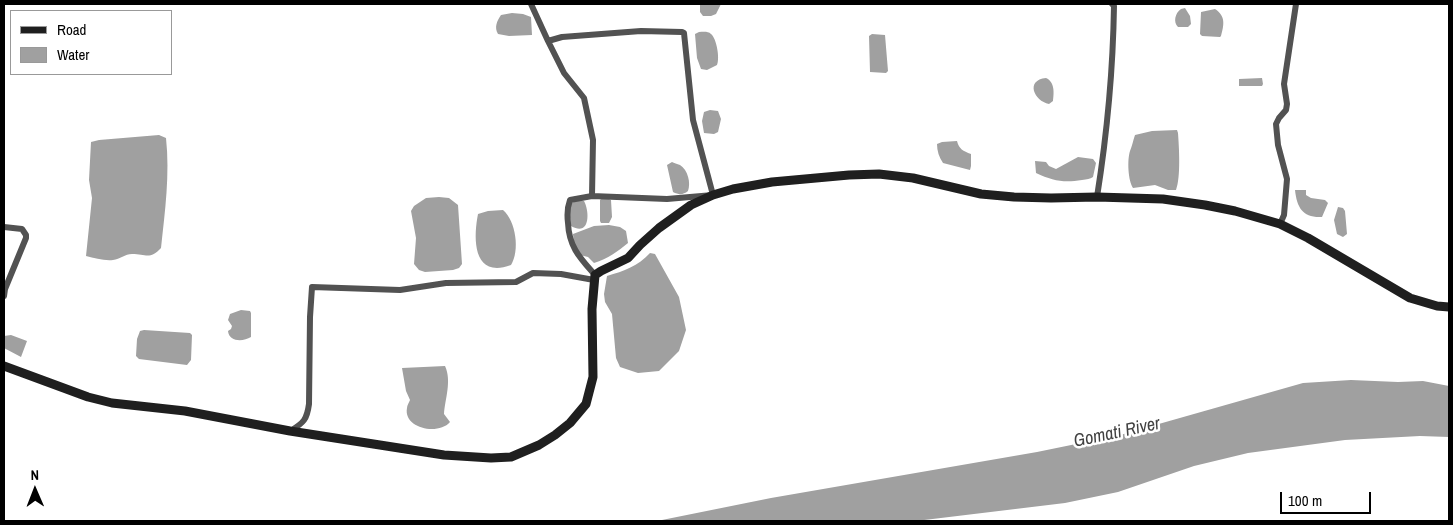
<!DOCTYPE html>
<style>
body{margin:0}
#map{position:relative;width:1453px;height:525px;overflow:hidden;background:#fff;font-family:"Archivo Narrow",sans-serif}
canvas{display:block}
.frame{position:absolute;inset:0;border:5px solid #000;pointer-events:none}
.legend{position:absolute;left:10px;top:10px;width:162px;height:65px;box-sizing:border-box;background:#fff;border:1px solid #999;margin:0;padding:6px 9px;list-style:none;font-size:15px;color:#000}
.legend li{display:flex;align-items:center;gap:10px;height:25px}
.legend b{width:25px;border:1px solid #999}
.north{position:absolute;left:10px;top:465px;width:50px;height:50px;-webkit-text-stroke:4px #fff;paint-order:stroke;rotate:359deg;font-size:14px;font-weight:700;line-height:20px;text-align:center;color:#000}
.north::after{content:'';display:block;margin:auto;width:18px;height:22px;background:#000;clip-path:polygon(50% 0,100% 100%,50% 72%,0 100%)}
.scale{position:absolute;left:1280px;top:492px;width:91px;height:22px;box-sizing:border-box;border:2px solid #000;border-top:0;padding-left:6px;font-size:15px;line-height:18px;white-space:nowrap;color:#000;-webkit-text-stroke:4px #fff;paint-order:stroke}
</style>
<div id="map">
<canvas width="1453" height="525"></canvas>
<div class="frame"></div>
<ul class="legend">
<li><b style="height:6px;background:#1f1f1f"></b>Road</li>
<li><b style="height:14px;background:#a0a0a0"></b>Water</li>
</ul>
<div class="north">N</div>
<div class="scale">100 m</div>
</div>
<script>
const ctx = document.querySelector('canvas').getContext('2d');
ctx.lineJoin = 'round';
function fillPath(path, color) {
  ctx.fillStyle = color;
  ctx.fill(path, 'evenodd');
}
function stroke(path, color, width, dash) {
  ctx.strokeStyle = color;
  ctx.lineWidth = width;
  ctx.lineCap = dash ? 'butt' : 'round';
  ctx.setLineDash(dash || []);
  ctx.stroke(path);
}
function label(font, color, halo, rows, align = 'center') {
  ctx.font = font + ' "Archivo Narrow",sans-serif';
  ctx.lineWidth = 5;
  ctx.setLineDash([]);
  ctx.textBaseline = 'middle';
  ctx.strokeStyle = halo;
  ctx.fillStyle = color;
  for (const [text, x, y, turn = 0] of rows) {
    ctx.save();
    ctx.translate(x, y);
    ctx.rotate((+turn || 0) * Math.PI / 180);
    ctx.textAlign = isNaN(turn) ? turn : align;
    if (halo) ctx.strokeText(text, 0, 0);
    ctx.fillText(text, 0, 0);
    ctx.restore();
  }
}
fillPath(new Path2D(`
 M700 4H721L716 14 711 16H703L700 12Z
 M1185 8 1190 16 1191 24 1188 27H1178C1173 22 1175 13 1181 9Z
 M1215 9C1226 16 1224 25 1221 36L1220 37 1202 36 1200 34 1201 12Z
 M512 13 523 14 531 17 532 35 509 36 498 34C494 27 497 21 501 15Z
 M699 32C703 32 708 31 711 34 717 39 720 59 717 65L707 70 701 69 697 58 695 34Z
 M872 34 885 35 888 71 886 73 870 72 869 36Z
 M1046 78C1055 82 1054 93 1053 101L1049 104C1034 101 1025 80 1046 78Z
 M1262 78 1263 84 1262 86H1239V79Z
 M710 110 718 111 721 119 718 132 714 134 704 133 702 121 704 112Z
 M1177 130 1178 133C1179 147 1181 177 1176 190H1168L1155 185 1133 188C1128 181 1127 160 1130 151 1132 146 1133 141 1135 135L1152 131Z
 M159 135 166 138C170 175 165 211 161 248 150 260 146 254 132 254 125 254 120 259 113 260 104 261 95 258 86 256L92 198 89 180 91 142 99 140Z
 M957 141C959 149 963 151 971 154V166L970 170 943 163C939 157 937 151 937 144L942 142Z
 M1078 157 1093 159 1096 163 1093 177C1090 179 1087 179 1082 180 1064 183 1053 181 1036 173L1035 161 1046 162 1049 166 1056 169Z
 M672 162C674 163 677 164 680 165 688 170 691 183 688 191 683 195 679 195 673 192L667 165Z
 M1295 190H1306V195L1311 198 1325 200 1328 203 1322 217C1303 218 1297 208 1295 190Z
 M439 197 449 198 458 205 462 264 459 268 453 270 425 272 419 270 414 264 416 238 411 211 414 206 426 198Z
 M602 198H607L611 200 612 217 609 223H601L600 221V200Z
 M580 200 584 201C590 212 590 237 571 226L569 209 571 203Z
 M1338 207 1343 208 1345 211 1347 234 1343 237 1337 234 1334 220Z
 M503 210C516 221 520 251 511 265 473 279 473 239 478 214L488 211Z
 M609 225 620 227 626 231 628 243C618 251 608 259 594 263L588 257 580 255 574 246 573 234 594 226Z
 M650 253 655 254 679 297 686 330 679 351 659 371 638 373 620 367 616 358 612 314 605 302 604 294 607 276C624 271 638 266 650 253Z
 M241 310 250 311 251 313V337C243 342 229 342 228 331L231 329 232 326 228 320 230 314Z
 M144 330 190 333 192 335 191 360 187 365 139 359 136 356 137 339 140 331Z
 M11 335 27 341 21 357 4 348V336Z
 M445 366C452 381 445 399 444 414L450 422C438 436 403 428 407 408 407 405 409 403 410 400L406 391 402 368Z
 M1351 380 1398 382 1423 381 1449 386V437L1420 436 1345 440 1248 453 1194 466 1118 492 1065 503 916 521H657L771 498 1037 452 1120 435 1303 383Z`), '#a0a0a0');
stroke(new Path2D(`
 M531 4 548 41 564 73 584 98 593 140 592 196 667 199 713 195 693 120 684 33 682 32 641 31 562 37 548 41
 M592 196 570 200C567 208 567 215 568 223 569 247 580 258 595 275
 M1097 197C1107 134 1113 70 1114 6L1112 4
 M1280 224 1284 215 1287 179 1278 145 1276 124 1279 118 1286 110 1287 104 1284 84 1296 4
 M4 227 22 229 26 235V238L5 289 4 296
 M290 431C304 423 307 419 309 404L310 317 312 287 400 290 446 283 516 282 533 273 561 274 594 280`), '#525252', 6);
stroke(new Path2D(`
 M4 366 88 397 112 403 185 411 290 431 444 455 491 458 511 457 539 445 555 435 570 423 586 404 593 377 592 309 595 275 601 271 628 258 640 245 659 228 691 205 713 195 733 189 772 182 849 175 879 174 913 178 981 194 1014 197 1051 198 1097 197 1163 199 1205 205 1235 211 1280 224 1308 238 1410 298 1437 306 1449 307`), '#1f1f1f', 9);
label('italic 18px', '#414141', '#fff', [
 ["Gomati River",1117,433,-12]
]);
</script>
